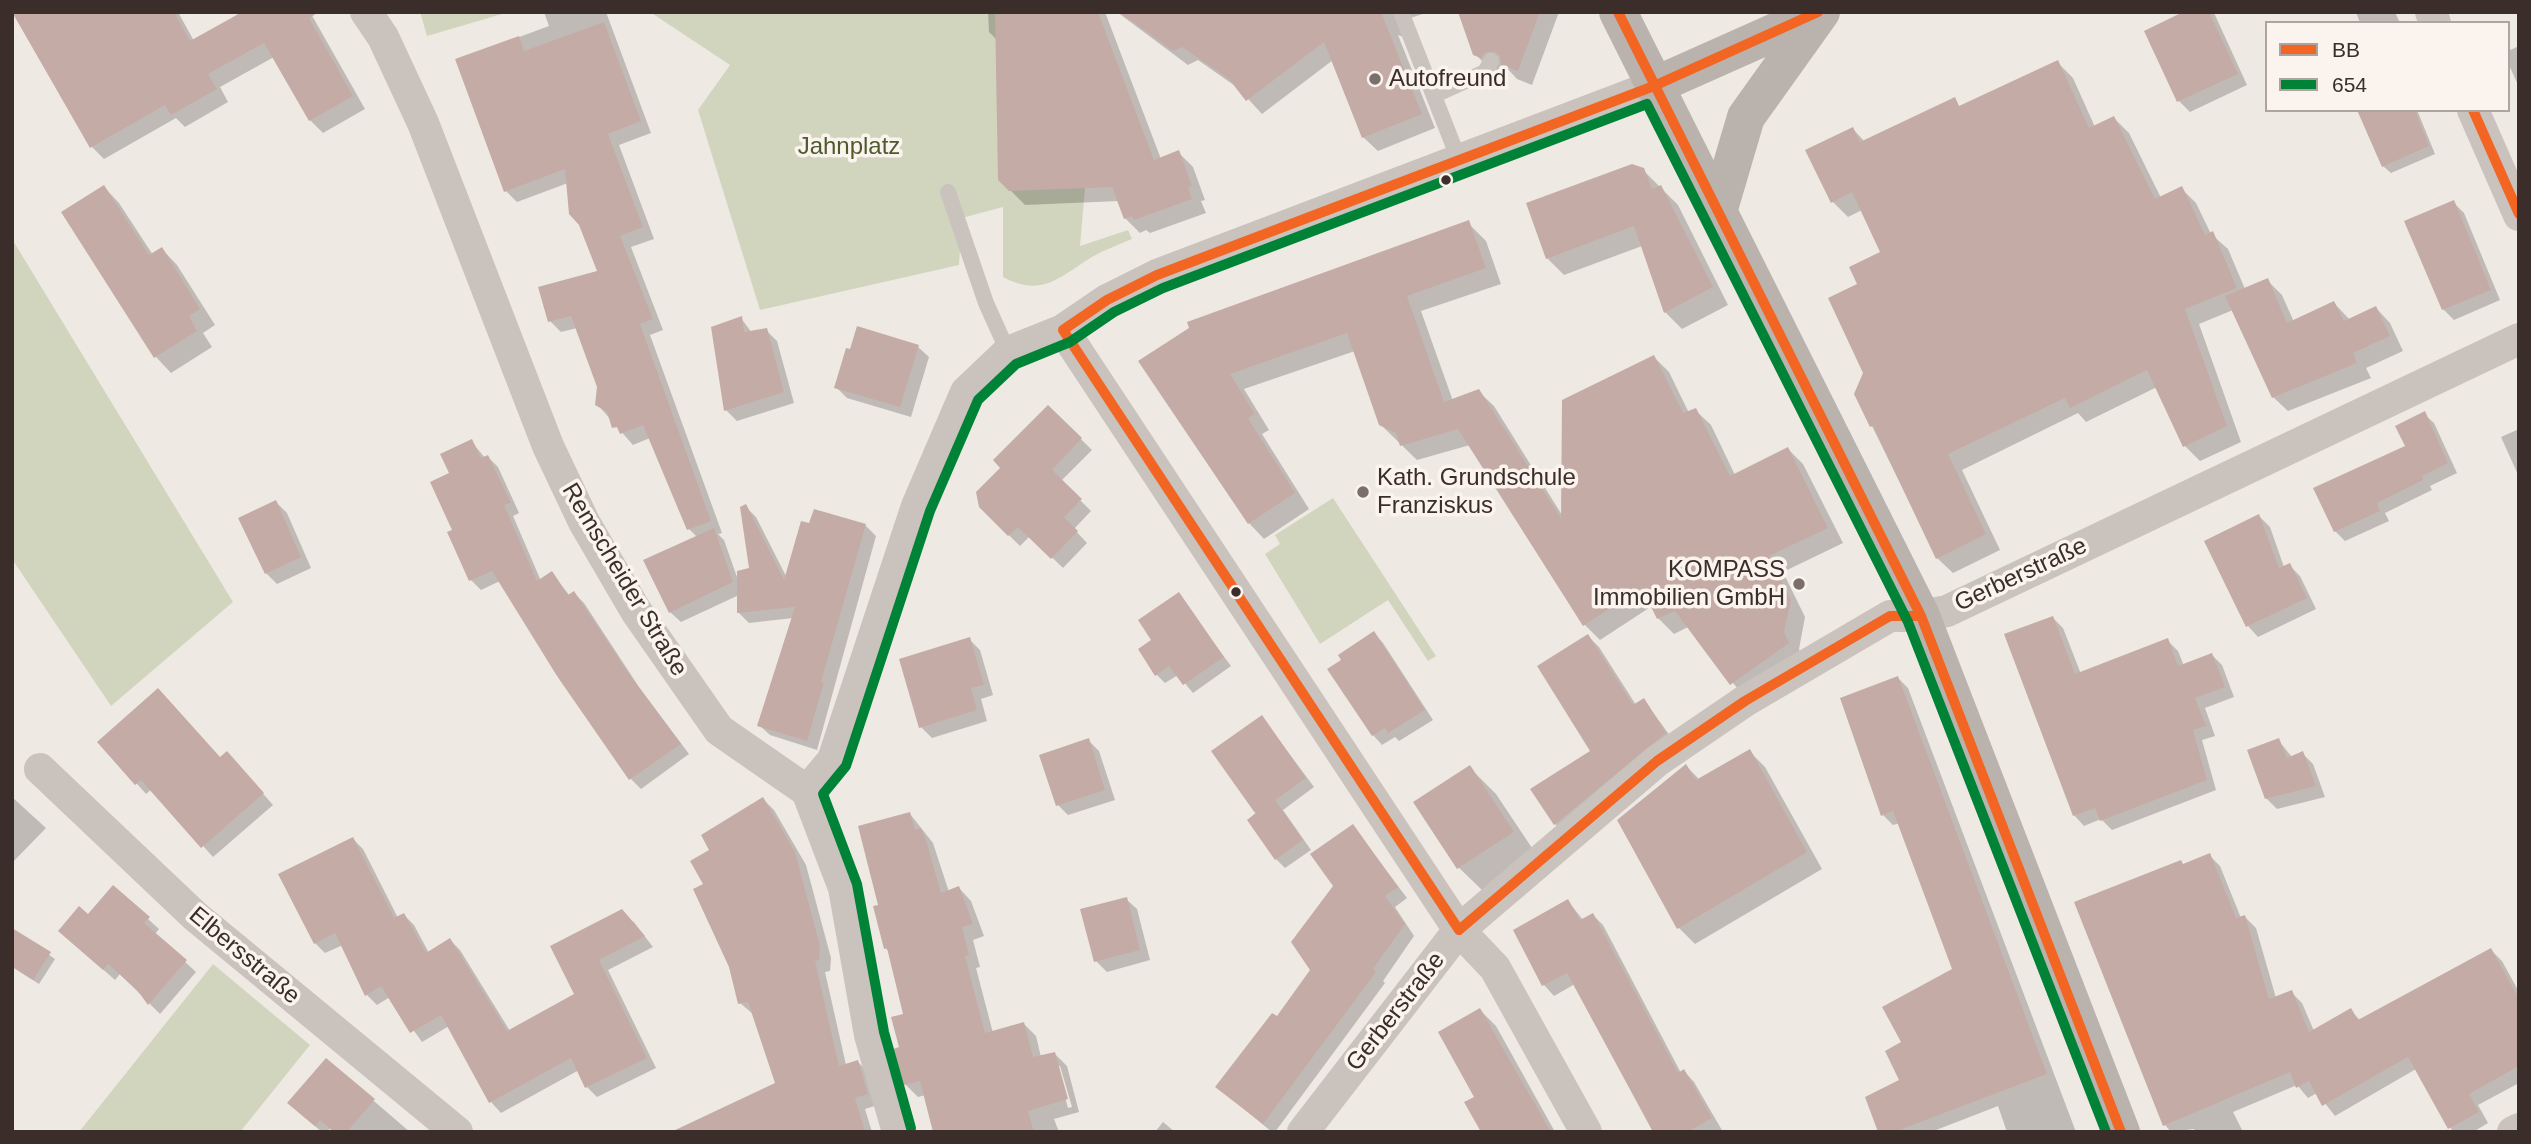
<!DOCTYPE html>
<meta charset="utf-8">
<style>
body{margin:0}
#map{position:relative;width:2531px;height:1144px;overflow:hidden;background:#efe9e4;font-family:Arial,sans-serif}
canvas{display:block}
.frame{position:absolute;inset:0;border:14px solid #3b2e2a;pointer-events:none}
.legend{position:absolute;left:2265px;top:21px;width:245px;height:91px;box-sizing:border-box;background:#fbf3ed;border:2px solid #aea49f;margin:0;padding:9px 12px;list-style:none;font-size:21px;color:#3b2e2a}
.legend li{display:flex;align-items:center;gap:14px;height:35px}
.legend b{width:35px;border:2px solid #aea49f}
</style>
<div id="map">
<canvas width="2531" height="1144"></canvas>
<div class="frame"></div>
<ul class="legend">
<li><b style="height:9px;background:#f26522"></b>BB</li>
<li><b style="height:9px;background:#008237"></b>654</li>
</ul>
</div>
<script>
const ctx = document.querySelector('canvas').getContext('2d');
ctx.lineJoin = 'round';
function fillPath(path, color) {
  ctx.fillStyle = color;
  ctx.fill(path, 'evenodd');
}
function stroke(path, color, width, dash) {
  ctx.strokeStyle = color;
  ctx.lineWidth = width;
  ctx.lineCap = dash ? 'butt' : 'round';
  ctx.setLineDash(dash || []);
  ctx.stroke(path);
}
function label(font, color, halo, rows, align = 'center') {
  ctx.font = font + ' Arial,sans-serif';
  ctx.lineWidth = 7;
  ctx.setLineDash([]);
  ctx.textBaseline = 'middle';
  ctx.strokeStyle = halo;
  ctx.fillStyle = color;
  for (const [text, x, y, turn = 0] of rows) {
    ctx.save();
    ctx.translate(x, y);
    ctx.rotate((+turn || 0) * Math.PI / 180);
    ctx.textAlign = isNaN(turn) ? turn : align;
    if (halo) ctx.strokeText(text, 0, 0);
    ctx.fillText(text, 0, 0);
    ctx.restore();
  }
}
fillPath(new Path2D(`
 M420 12H509L427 36Z
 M650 12H1079L1085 188 1080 246 1128 230 1132 239C1118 245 1104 250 1092 257 1059 277 1043 298 1003 277V207L962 218 959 265 760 310 698 110 730 65Z
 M12 239 233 602 111 706 12 559Z
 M1333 498 1436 656 1428 661 1388 600 1320 644 1265 554 1280 544 1275 535Z
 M213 964 310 1045 240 1132H79Z`), '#d2d5be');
fillPath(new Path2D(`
 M24 12H178L194 41 310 12 365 109 323 133 310 120 274 57 220 87 228 102 185 127 176 118 104 159 91 146Z
 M544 12H606L651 133 619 145 654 239 631 247 663 330 650 335 722 533 718 534 724 540 738 580 751 569 745 506 756 517 787 578 815 511 866 526 876 536 817 750 770 735 759 725 793 618 749 623 739 613V595L681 622 670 612 697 537 689 529 650 438 633 445 597 404 599 387 577 328 561 332 550 321 599 272 568 183 517 202 506 191 457 60 549 26Z
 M988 12H1105L1161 159 1179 153 1193 167 1205 200 1201 201 1206 213 1150 233 1146 230 1140 233 1125 218 1119 201 1025 205 1000 180 997 40 989 32Z
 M1117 12H1429L1407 19 1408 39 1398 35 1435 128 1378 151 1363 137 1333 60 1262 114 1238 88 1198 60 1188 65Z
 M1460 12H1559L1532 85 1517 79 1504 65 1496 71 1490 69 1475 54Z
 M2187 12H2212L2215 15 2247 85 2190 112 2179 101 2146 32Z
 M2356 12H2395L2400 23H2360Z
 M2519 46V87L2508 63V51Z
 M2057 62 2073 78 2095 127 2114 118 2129 133 2161 198 2181 188 2196 203 2211 234 2228 249 2245 289 2267 280 2282 295 2294 322 2334 303 2350 320 2376 308 2390 323 2403 351 2366 368 2371 378 2288 411 2273 397 2233 310 2199 324 2241 442 2200 461 2185 446 2157 387 2086 422 2078 413 1962 470 2000 550 1953 573 1937 558 1872 426 1859 285 1883 253 1862 210 1848 217 1833 202 1853 129 1865 142 1912 130Z
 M2359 110H2417L2435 154 2391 173 2383 166Z
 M1643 170 1678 205 1728 305 1682 329 1665 312 1642 246 1564 275 1547 258Z
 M104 187 119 203 153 255 162 249 177 265 215 325 203 333 212 347 171 373 156 357 63 213Z
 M2453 202 2464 213 2500 300 2454 320 2443 309Z
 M1470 225 1486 241 1501 284 1421 311 1453 401 1478 391 1494 406 1562 515 1654 357 1669 372 1689 413 1695 410 1711 425 1735 475 1788 449 1803 464 1843 543 1783 572 1805 617 1799 649 1803 659 1746 699 1688 627 1674 634 1658 618 1652 606 1600 640 1585 625 1470 445 1417 460 1380 424 1355 351 1244 389 1269 430 1262 434 1309 509 1264 539 1249 523 1141 361Z
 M741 318 752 333 766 330 777 341 794 403 737 421 726 410Z
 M918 347 929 357 911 417 847 398 836 387 851 351Z
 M1048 407 1092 450 1061 481 1091 511 1074 529 1087 543 1063 568 1030 536 1020 546 980 507 1003 468Z
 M2424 414 2434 423 2457 473 2430 486 2432 490 2385 513 2389 521 2345 541 2335 531 2407 447Z
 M2519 429V477L2501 437Z
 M472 442 485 458 488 457 498 467 519 513 513 516 541 581 552 574 570 596 574 593 584 603 639 687 689 754 641 789 631 779 500 581 481 590 471 580 449 533 454 531 451 474Z
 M276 502 287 513 311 568 277 584 266 573Z
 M2259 516 2270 527 2284 567 2289 565 2300 576 2316 609 2258 637 2248 626Z
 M1178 595 1231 666 1193 693 1178 675 1165 683 1156 674 1153 641Z
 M2053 618 2063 628 2081 674 2167 640 2178 651 2184 666 2212 655 2222 665 2234 697 2205 708 2215 736 2202 740 2216 790 2112 830 2101 819 2084 826 2074 815Z
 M1374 633 1383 643 1433 720 1399 741 1395 737 1382 745 1373 735 1344 661Z
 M1588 636 1599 647 1636 705 1644 700 1676 744 1566 835 1555 824 1593 752Z
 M969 639 980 650 993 695 981 699 987 721 932 738 921 727Z
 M1898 678 1908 688 2076 1132H2007L1998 1106 1931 1132H1880L1901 1081 1904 1043 1954 970 1900 823 1893 825 1883 815Z
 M1262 717 1314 787 1283 810 1311 850 1285 868 1276 859Z
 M1088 740 1099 751 1115 800 1068 815 1058 805Z
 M2278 740 2292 757 2302 753 2313 764 2325 797 2277 809 2266 798Z
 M100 742 237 764 273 805 213 857 152 789 146 794Z
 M1749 751 1765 767 1822 869 1695 944 1679 928 1619 820 1686 766 1700 780Z
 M1469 767 1496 794 1540 860 1482 890 1454 863Z
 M12 797 46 828 12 863Z
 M763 799 774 810 806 865 831 958 830 971 825 972 846 1065 858 1062 869 1073 878 1105 865 1109 872 1132H689L777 1084 753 1014 740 1003 705 885 712 851Z
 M910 814 933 843 949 892 959 888 971 901 984 936 973 940 980 967 976 968 993 1033 1024 1024 1036 1036 1041 1057 1054 1053 1067 1066 1079 1112 1054 1119 1059 1132H935L926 1095 918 1097 905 1084 901 1049 906 1015 891 953 885 948 880 906ZM1057 1066H1060L1072 1107 1068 1108Z
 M1353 826 1407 898 1395 907 1414 936 1383 981 1385 983 1275 1132H1272L1217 1087 1277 1018 1313 970Z
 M353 839 363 849 398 918 404 915 414 925 429 953 450 940 460 950 510 1031 577 995 552 947 633 921 653 947 608 970 656 1068 597 1097 587 1087 579 1070 501 1113 491 1102 449 1026 422 1042 390 997 377 1005 367 995 343 945 325 953 315 943Z
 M2209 855 2220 866 2241 918 2245 917 2256 928 2276 998 2291 992 2302 1003 2314 1031 2350 1010 2361 1021 2491 950 2502 961 2519 992V1083L2478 1105 2488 1123 2473 1132H2453L2416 1069 2335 1116 2317 1093 2308 1098 2297 1085 2233 1112 2243 1132H2195L2194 1129 2171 1132 2165 1125 2076 903Z
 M113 887 159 929 155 934 196 972 160 1014 120 974 115 980 71 941Z
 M1126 899 1137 909 1150 960 1107 972 1096 961Z
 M1568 901 1583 920 1593 915 1603 925 1681 1073 1684 1071 1694 1082 1723 1132H1655L1575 984 1554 996 1544 985 1515 930Z
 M21 935 55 959 39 984 12 967V944Z
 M1480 1010 1496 1026 1555 1132H1482L1477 1097Z
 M326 1060 410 1132H335L331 1129 322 1132 299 1113Z
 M1163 1122 1175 1132H1155Z`), '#0003');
fillPath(new Path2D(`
 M12 12H174L190 41 242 12H319L309 18 353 96 309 121 264 43 208 74 217 89 171 115 165 105 90 148Z
 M995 12H1098L1154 160 1179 150 1192 186 1188 187 1192 199 1134 220 1132 216 1124 219 1112 187 1009 191 998 180Z
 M1119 12H1381L1422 114 1362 138 1324 42 1246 101 1229 79 1182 47 1173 51Z
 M1458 12H1540L1518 71 1501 65 1500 56 1495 52H1486L1481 58 1473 55Z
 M2183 12H2209L2238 74 2177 102 2144 31Z
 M604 22 641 121 608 134 643 227 620 236 653 319 640 324 711 521 687 530 643 425 620 434 617 427 612 428 607 412 595 405 597 387 571 316 548 322 538 287 597 271 579 225 569 214 565 169 504 192 455 59 519 36 524 51Z
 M2058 60 2089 128 2114 116 2155 199 2182 186 2205 235 2213 231 2237 288 2185 309 2227 426 2183 447 2147 370 2070 408 2065 398 1948 454 1986 534 1936 559 1873 426 1870 427 1854 394 1863 373 1828 298 1857 284 1849 267 1880 252 1852 192 1831 203 1805 150 1853 127 1860 142 1955 97 1959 106Z
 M2357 110H2415L2429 146 2382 167Z
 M1632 164 1644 168 1652 189 1661 185 1713 287 1664 313 1634 226 1546 259 1526 203Z
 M104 185 149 255 162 247 200 309 189 316 197 331 154 358 61 212Z
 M2454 200 2491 290 2442 310 2404 221Z
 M1469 220 1486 268 1407 296 1444 402 1479 389 1561 518 1562 400 1654 355 1683 413 1696 408 1730 476 1788 447 1828 528 1769 556 1791 600 1784 632 1789 643 1730 685 1675 611 1657 619 1642 588 1583 626 1458 429 1400 446 1396 433 1379 425 1347 333 1230 374 1255 414 1248 418 1295 493 1248 524 1138 361 1189 328 1187 322Z
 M2268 278 2287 323 2334 301 2344 321 2376 306 2390 336 2353 353 2357 363 2272 398 2225 296Z
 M742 316 744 332 767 328 784 392 724 411 711 327Z
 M857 326 919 345 900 407 834 388 846 348 850 349Z
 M1048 405 1082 438 1052 470 1082 499 1064 517 1078 531 1051 559 1018 527 1008 536 979 507 976 492 1000 468 993 460Z
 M2425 411 2448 463 2422 476 2423 480 2377 503 2380 511 2334 532 2313 488 2405 446 2395 426Z
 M472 439 481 458 488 455 511 503 504 505 537 581 552 571 568 595 574 591 629 674 681 744 629 780 557 676 492 571 469 581 447 532 452 530 430 482 449 473 440 454Z
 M276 500 301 557 265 574 238 518Z
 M746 504 784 580 801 521 809 523 814 509 866 524 821 682H824L807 741 757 726 795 607 737 613V571L749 568 740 507Z
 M2259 514 2279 568 2290 563 2307 598 2246 627 2204 541Z
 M714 528 733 582 669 613 643 560Z
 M1179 592 1224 657 1183 685 1169 666 1155 676 1138 649 1151 640 1138 620Z
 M2053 616 2075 674 2168 638 2178 666 2212 653 2225 687 2195 698 2206 726 2193 730 2207 780 2100 821 2095 808 2073 816 2004 634Z
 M1374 631 1425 710 1388 733 1385 728 1372 736 1327 669 1341 660 1338 655Z
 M1588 634 1633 705 1644 698 1666 733 1554 825 1530 789 1590 751 1537 666Z
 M970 637 984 685 971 688 977 710 919 728 899 659Z
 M1898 676 2047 1074 1894 1132H1878L1865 1097 1899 1080 1885 1051 1901 1042 1882 1007 1952 969 1893 811 1881 816 1840 698Z
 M158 688 220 757 227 751 264 793 201 848 141 780 135 785 97 742Z
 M1262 715 1306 778 1275 800 1303 840 1275 860 1247 820 1257 812 1255 813 1211 751Z
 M1089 738 1105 790 1056 806 1039 755Z
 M2279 738 2287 758 2303 751 2316 786 2265 799 2247 750Z
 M1750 749 1807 852 1677 929 1617 820 1686 764 1696 780Z
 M1470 765 1514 832 1457 869 1413 802Z
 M763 797 795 852 820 946 819 960 815 961 839 1066 858 1060 868 1094 855 1098 865 1132H671L775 1083 748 1002 738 1004 729 967 693 889 703 884 690 861 709 850 701 835Z
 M910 812 915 830 921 828 926 840 941 893 959 886 973 924 962 927 969 955 965 956 985 1033 1024 1022 1033 1057 1055 1052 1068 1099 1028 1111 1034 1132H933L920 1081 904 1085 893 1049 899 1047 891 1017 903 1014 887 948 884 949 873 906 878 905 858 826Z
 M1353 824 1398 887 1385 896 1405 924 1373 969 1376 972 1263 1124 1215 1087 1272 1013 1277 1016 1310 970 1291 942 1333 886 1310 854Z
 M353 837 394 918 404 913 426 953 450 938 507 1031 574 994 550 946 622 909 645 936 599 960 647 1058 585 1088 571 1058 489 1103 441 1015 410 1033 381 986 365 996 335 933 314 944 278 874Z
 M2210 853 2236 918 2245 915 2269 999 2292 990 2309 1032 2351 1008 2358 1020 2491 948 2519 999V1066L2469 1094 2479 1112 2448 1129 2408 1057 2322 1106 2309 1081 2296 1088 2290 1072 2163 1126 2074 902 2181 860 2183 864Z
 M113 885 150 917 144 923 187 960 148 1005 138 991 108 964 103 970 58 931 79 906 88 914Z
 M1127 897 1140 950 1094 962 1080 909Z
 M1568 899 1580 920 1593 913 1678 1073 1684 1069 1712 1118 1687 1132H1653L1567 973 1542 986 1513 930Z
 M12 928 51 952 33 980 12 966Z
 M1480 1008 1517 1073 1551 1132H1481L1464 1102 1474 1097 1438 1032Z
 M326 1058 375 1099 347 1132H334L320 1120 315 1126 287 1103Z`), '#c4aba5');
stroke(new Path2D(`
 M1401 12 1459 160
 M1435 95 1485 72 1491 61
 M948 192 986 303 1008 352`), '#c9c2bd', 16);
stroke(new Path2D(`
 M366 12 383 37 423 123 548 446 584 522 636 611 719 730 807 791 844 888 870 1035 898 1132
 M2431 12 2435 23
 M2473 110 2519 215
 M1063 330 1459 930 1495 968 1586 1132
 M40 769 195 916 457 1132
 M807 791 833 760 917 506 966 392 1008 352 1063 330 1107 300 1157 275 1654 86
 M1303 1132 1459 930 1657 761 1745 701 1890 616H1921L1947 611 2519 339
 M2513 1132 2519 1129`), '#c9c2bd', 32);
stroke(new Path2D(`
 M1618 12 1921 616 2121 1132
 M1654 86 1818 13
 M1718 212 1746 117 1821 12`), '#b9b2ad', 38);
stroke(new Path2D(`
 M1618 12 1921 616 2121 1132
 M2473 110 2519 214
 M1063 330 1107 300 1157 275 1654 86 1818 12
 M1063 330 1459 930
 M1459 930 1657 761 1745 701 1890 616H1921`), '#f26522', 10);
stroke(new Path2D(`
 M911 1128 884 1032 857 884 823 794 846 766 930 511 978 400 1016 364 1070 342 1114 312 1163 288 1647 104 1908 622 2106 1132`), '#008237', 10);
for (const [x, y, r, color] of [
 [1375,79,7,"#7a6f6b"],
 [1446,180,6,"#3b2e2a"],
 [1363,492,7,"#7a6f6b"],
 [1799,584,7,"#7a6f6b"],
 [1236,592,6,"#3b2e2a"]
]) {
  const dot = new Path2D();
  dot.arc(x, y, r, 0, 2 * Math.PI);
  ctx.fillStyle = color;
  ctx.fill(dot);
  stroke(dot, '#fbf3ed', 2.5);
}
label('24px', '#3b2e2a', '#fbf3ed', [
 ["Autofreund",1389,79],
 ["Kath. Grundschule",1377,478],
 ["Franziskus",1377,506],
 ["KOMPASS",1785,570,"right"],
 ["Immobilien GmbH",1785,598,"right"]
], 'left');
label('24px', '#4d5b2c', '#fbf3ed', [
 ["Jahnplatz",849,147]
]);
label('24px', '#3b2e2a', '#fbf3ed', [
 ["Gerberstraße",2021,575,-25],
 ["Remscheider Straße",624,580,59],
 ["Elbersstraße",244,956,40],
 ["Gerberstraße",1396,1012,-52]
]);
</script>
